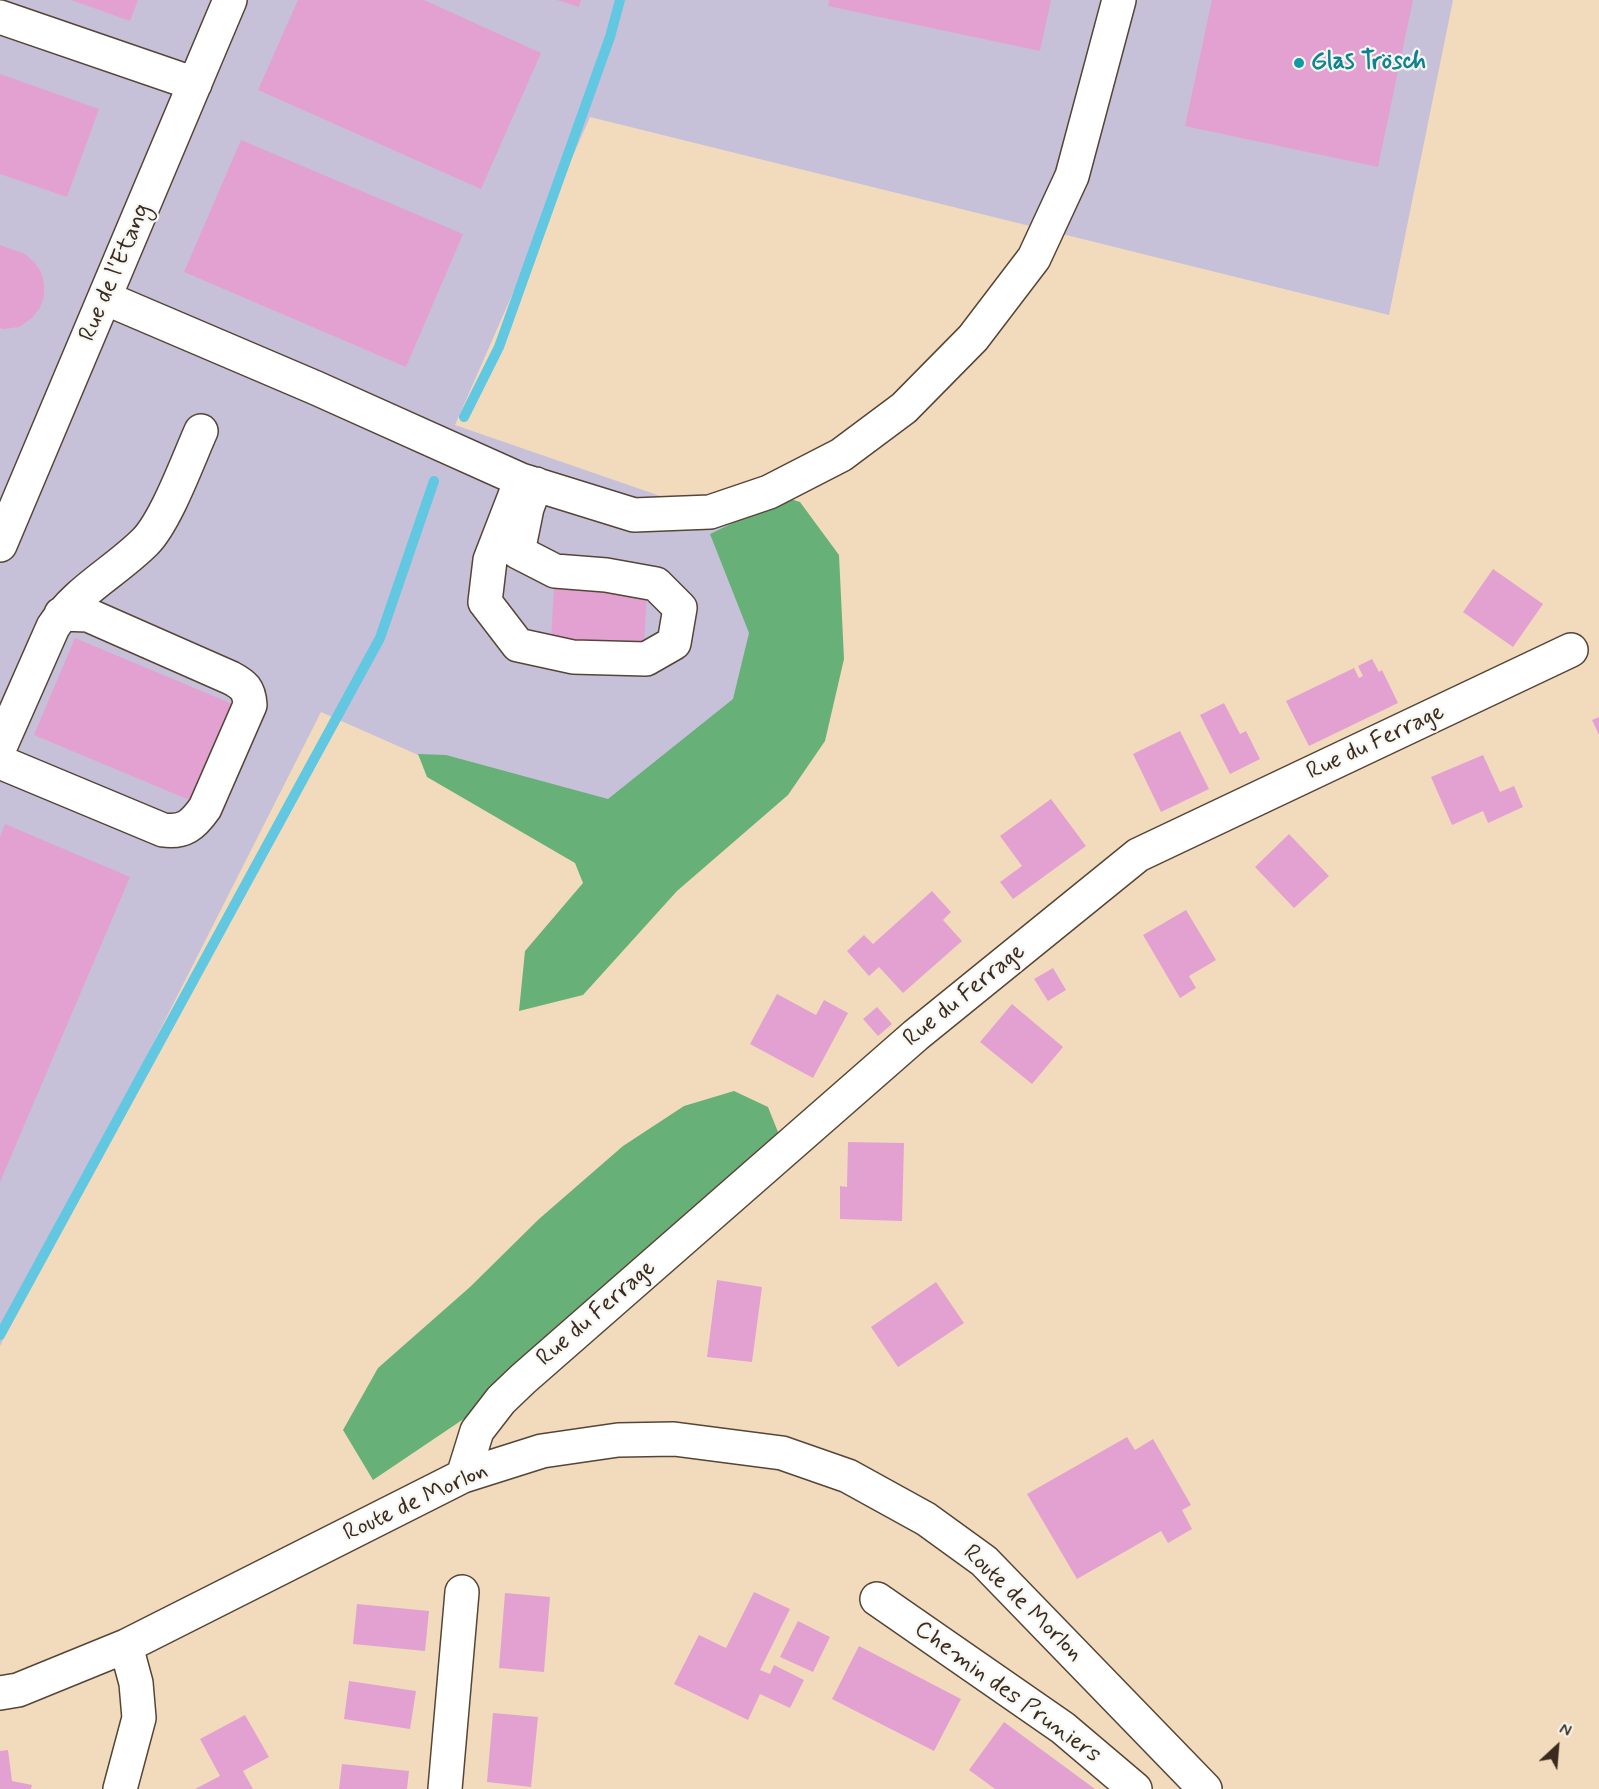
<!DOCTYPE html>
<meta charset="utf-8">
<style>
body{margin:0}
#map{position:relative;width:1599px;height:1789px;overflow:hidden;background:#f2dbbc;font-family:Mynerve,sans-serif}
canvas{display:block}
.north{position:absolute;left:1527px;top:1717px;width:60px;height:60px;-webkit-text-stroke:4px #f6f6f2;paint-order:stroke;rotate:26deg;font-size:16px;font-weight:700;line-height:24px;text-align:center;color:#3b2a1e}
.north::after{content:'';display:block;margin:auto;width:21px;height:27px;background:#3b2a1e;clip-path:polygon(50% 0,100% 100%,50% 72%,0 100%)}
</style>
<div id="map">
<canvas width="1599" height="1789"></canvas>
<div class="north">N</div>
</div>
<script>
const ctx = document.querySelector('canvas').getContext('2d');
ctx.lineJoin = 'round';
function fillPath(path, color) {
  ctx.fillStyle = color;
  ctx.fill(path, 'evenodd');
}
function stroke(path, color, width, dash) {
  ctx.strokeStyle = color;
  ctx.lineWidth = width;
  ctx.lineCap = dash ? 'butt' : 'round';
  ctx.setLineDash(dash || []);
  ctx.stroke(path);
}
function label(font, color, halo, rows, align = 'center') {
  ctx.font = font + ' Mynerve,sans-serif';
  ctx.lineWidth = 4.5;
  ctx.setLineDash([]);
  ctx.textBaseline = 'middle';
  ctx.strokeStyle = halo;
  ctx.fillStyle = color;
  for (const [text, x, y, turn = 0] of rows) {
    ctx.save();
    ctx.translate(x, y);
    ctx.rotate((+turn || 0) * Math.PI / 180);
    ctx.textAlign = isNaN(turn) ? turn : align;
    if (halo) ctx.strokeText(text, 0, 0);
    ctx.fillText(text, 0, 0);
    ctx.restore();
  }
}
fillPath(new Path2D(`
 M0 0H1453L1389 315 590 117 455 425 805 546 794 709 617 843 321 712 0 1346Z`), '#c7c0d9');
fillPath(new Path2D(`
 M769 492 800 502 839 555 844 659 825 741 788 795 677 891 583 995 519 1011 525 951 583 883 575 863 427 777 418 754 446 755 608 799 733 699 749 633 710 534 735 522Z
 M734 1091 768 1107 780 1137 523 1379 373 1480 343 1430 378 1368 470 1287 539 1219 623 1146 684 1106Z`), '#67b078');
stroke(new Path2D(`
 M464 417 499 347 610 37 620 0
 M0 1335 380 638 434 481`), '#62c7e0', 10);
fillPath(new Path2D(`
 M71 0H138L130 21Z
 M298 0H424L541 53 481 189 258 90Z
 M557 0H581L579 7Z
 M829 0H1051L1040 51 828 6Z
 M1212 0H1413L1378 167 1185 126Z
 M0 74 99 109 67 197 0 174Z
 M241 140 463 234 406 367 184 272Z
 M0 245 25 254 35 263 41 272 44 284V296L40 308 32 318 19 327 4 329 0 328Z
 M1493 569 1543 604 1513 647 1463 612Z
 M554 588 647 594 644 646 551 639Z
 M75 638 235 705 194 802 34 735Z
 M1372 659 1379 672 1382 670 1398 703 1309 746 1286 701 1354 668 1359 678 1363 676 1358 666Z
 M1224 703 1240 734 1246 731 1260 759 1230 774 1200 715Z
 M1599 717V735L1592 720Z
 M1180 731 1209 789 1161 812 1133 754Z
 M1483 755 1500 792 1514 786 1523 807 1488 823 1483 811 1452 825 1431 777Z
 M1051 799 1086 846 1013 899 1000 882 1022 866 1000 836Z
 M5 824 130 877 0 1182V837Z
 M1289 834 1329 876 1294 908 1255 867Z
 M932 891 951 912 943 920 962 941 903 993 879 967 869 976 847 951 864 935 873 944Z
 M1186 910 1216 960 1189 976 1196 988 1180 998 1143 935Z
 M1053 968 1066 990 1048 1001 1034 979Z
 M777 994 816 1015 824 1000 848 1013 813 1078 750 1044Z
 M1012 1004 1063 1047 1032 1084 980 1042Z
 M877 1007 892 1024 878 1036 863 1019Z
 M848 1142 904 1143 902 1221 840 1219V1186L847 1187Z
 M717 1280 762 1287 752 1362 707 1357Z
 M936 1282 964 1323 898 1367 871 1327Z
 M1127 1437 1135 1450 1153 1439 1191 1505 1182 1510 1192 1529 1168 1543 1161 1531 1077 1579 1027 1494Z
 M754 1592 790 1609 760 1670 770 1674 774 1665 804 1680 790 1708 760 1694 748 1720 674 1684 699 1635 726 1648Z
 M505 1593 550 1597 544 1672 499 1668Z
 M357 1604 429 1611 425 1651 353 1644Z
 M798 1621 830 1637 813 1672 780 1657Z
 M859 1646 961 1699 934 1751 832 1699Z
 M349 1681 416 1691 410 1729 344 1719Z
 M493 1713 538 1717 531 1787 487 1782Z
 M245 1715 269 1757 243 1771 253 1789H195L220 1776 200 1739Z
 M1004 1722 1095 1789H995L969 1770Z
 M8 1750 12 1781 32 1785 31 1789H0V1751Z
 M342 1764 409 1771 407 1789H339Z`), '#e3a1d2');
const minor = new Path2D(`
 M0 17 195 84
 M105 298 316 388 521 480 634 515 710 512 769 492 841 455 904 408 973 338 1034 258 1072 176 1119 0
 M521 480 490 560 485 602 518 645 573 657 646 659 674 643 680 608 656 584 606 575 555 571 518 552 527 508 536 484
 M0 545 230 0
 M0 747 53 627C76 591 115 572 145 542 166 521 188 460 201 431
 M0 762 163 830C184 833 193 825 205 808L250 705C249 689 244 685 231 678L88 615 61 614
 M463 1476 477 1431 501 1400 523 1379 916 1035 1138 855 1571 650
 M877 1599 1063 1728 1135 1789
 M0 1693 18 1690 126 1646 463 1476 542 1451 618 1440 674 1439 782 1453 848 1476 926 1519 984 1561 1205 1789
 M120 1789 139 1718 136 1683 126 1646
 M445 1789 462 1592`);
stroke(minor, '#564536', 36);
stroke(minor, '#fff', 33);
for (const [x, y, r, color] of [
 [1299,63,6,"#0f9aa8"]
]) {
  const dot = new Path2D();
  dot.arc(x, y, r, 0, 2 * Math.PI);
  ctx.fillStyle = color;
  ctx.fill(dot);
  stroke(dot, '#f6f6f2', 2);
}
label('bold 24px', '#0d838f', '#f6f6f2', [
 ["Glas Trösch",1311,63]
], 'left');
label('24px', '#3b2a1e', '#f6f6f2', [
 ["Rue de l'Etang",116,273,-67],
 ["Rue du Ferrage",1376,743,-25],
 ["Rue du Ferrage",965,996,-39],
 ["Rue du Ferrage",597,1314,-41],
 ["Route de Morlon",416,1503,-25],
 ["Route de Morlon",1022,1604,44],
 ["Chemin des Pruniers",1007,1693,36]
]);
</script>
